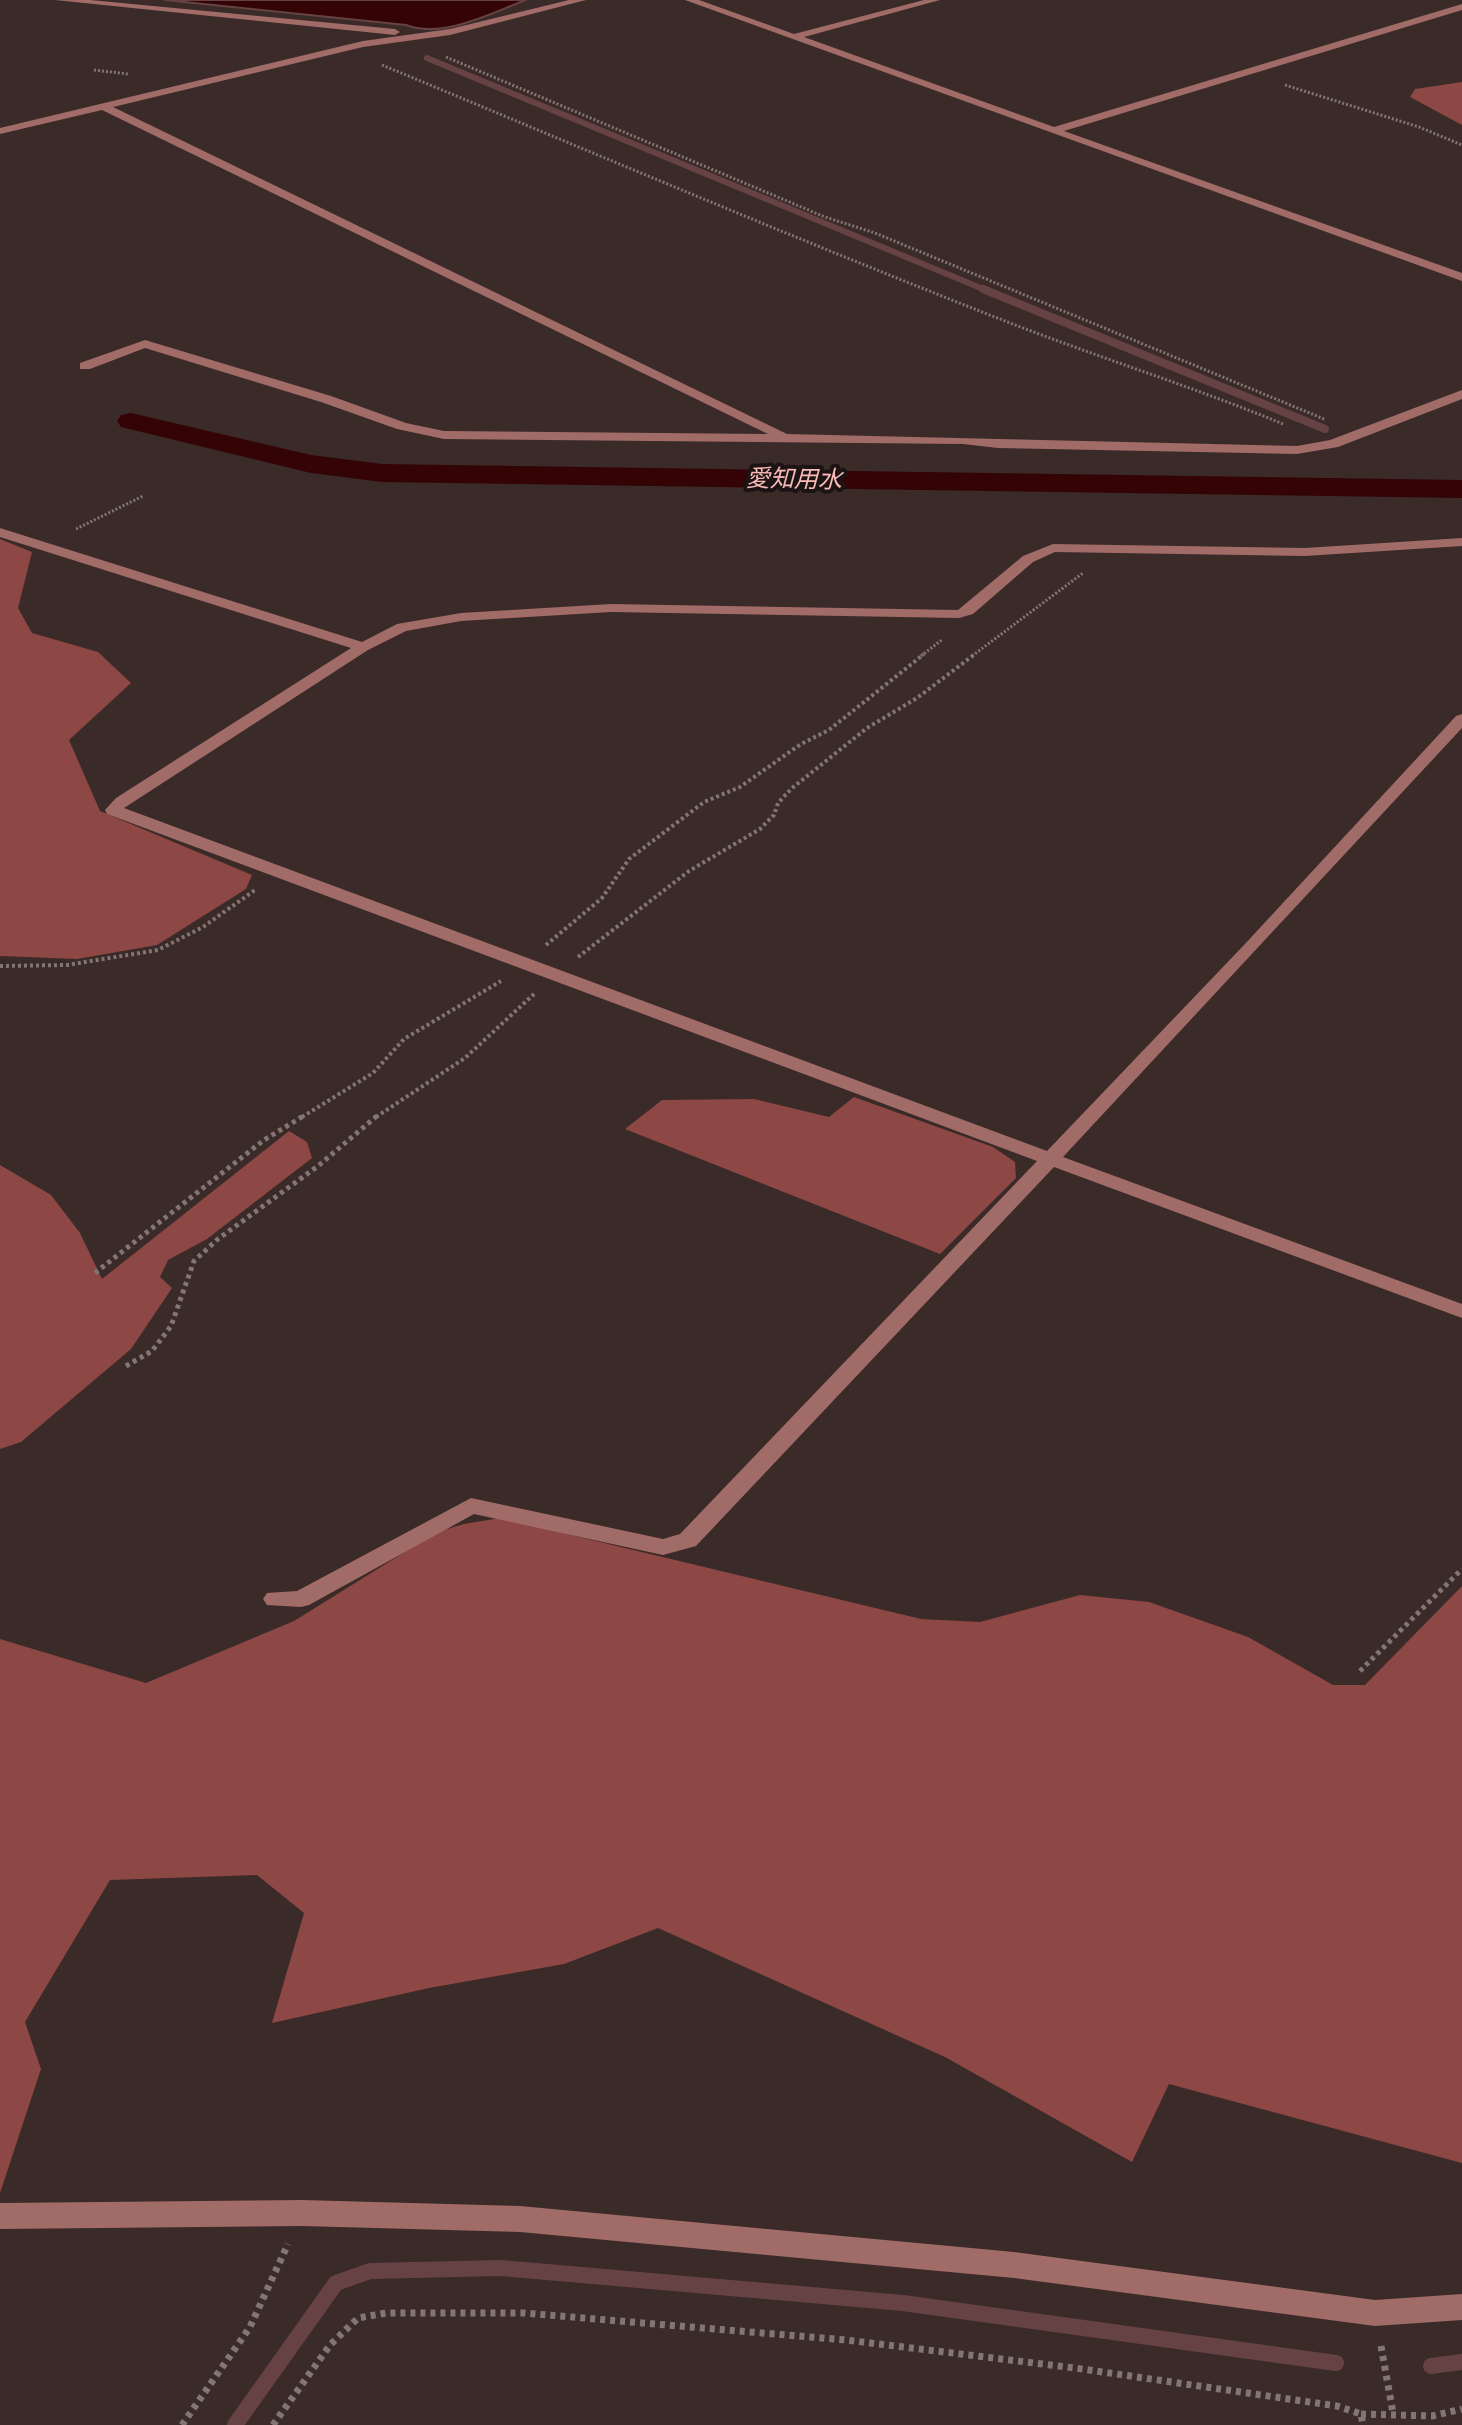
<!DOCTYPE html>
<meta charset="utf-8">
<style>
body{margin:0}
canvas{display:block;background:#3a2a28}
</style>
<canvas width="1462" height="2425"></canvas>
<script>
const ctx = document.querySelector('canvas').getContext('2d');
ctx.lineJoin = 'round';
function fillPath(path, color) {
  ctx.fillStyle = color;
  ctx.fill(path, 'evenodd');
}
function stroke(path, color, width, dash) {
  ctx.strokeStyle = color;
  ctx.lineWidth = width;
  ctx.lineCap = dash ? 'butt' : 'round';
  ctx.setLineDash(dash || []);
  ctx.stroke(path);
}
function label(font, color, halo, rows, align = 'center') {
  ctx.font = font + ' "Exo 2","Noto Sans JP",sans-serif';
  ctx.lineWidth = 8;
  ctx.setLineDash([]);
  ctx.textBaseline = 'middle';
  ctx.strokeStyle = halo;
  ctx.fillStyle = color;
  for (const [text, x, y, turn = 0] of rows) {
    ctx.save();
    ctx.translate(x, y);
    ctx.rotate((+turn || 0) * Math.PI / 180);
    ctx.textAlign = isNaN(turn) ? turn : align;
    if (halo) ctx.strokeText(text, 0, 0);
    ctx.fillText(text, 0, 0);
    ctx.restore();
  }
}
fillPath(new Path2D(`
 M1462 82V125L1410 97 1415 89Z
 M0 539 32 552 18 608 32 633 98 652 131 683 69 740 100 811 252 875 246 889 157 945 77 959 0 956Z
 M854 1097 993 1147 1015 1162 1016 1178 940 1254 625 1129 662 1100 754 1099 829 1117Z
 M289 1131 307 1142 312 1158 207 1239 168 1260 160 1277 172 1288 131 1349 21 1442 0 1449V1165L51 1195 80 1233 102 1279Z
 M500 1518 921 1619 980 1622 1080 1595 1149 1602 1248 1637 1333 1685H1365L1462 1586V2163L1169 2084 1132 2162 945 2057 658 1928 564 1964 429 1988 272 2023 304 1913 257 1875 110 1880 25 2022 41 2069 0 2193V1639L146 1683 294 1621 437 1532 464 1524Z`), '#8d4744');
const water = new Path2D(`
 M165 0H526C491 13 443 39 406 25Z`);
fillPath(water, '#330305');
stroke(water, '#674243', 2);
stroke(new Path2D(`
 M427 58 988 291`), '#674243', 6);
stroke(new Path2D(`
 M983 289 1325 429`), '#674243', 8);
stroke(new Path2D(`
 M1431 2366 1462 2362
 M235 2425 336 2283 370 2271 501 2268 903 2303 1336 2363`), '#674243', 16);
fillPath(new Path2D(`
 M131 413 311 455 382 464 1462 480V498L382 482 311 473 121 427 117 421 121 415Z`), '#330305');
stroke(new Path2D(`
 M446 57 825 217 875 233 1324 419
 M382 65C589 151 796 239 1005 321 1097 357 1191 386 1283 424
 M94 70 128 74
 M1285 85 1419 127 1462 145
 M76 529 143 496
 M921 656 943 639
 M972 656 1083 573`), '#837573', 3, [2, 2]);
stroke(new Path2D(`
 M546 945 602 898 629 859 704 802 740 787 801 744 829 730 924 654
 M578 957 689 871 760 829 774 815 778 803 791 789 867 728 917 698 975 654
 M0 966 67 965 158 950 203 927 255 890
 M302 1117 373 1073 404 1039 501 981
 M376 1117 465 1058 534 994`), '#837573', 4, [3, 3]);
stroke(new Path2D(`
 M95 1273 264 1140 305 1115
 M126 1366 152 1351 171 1326 194 1261 218 1239 318 1166 378 1115
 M1360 1671 1462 1569`), '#837573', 5, [4, 4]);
stroke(new Path2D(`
 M1381 2346 1393 2413
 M1361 2414 1432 2416 1462 2409
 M182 2425 250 2327 288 2244
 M273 2425 330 2345 358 2318 386 2313H524L846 2340 1075 2368 1337 2406 1361 2414 1363 2425`), '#837573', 7, [5, 5]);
fillPath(new Path2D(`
 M55 0H90L395 29 400 32 395 35Z
 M569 0H586L450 35 363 47 113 107 787 434 1297 446 1330 440 1462 390V399L1338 447 1297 454 998 448 963 444 444 439 397 429 321 402 145 348 90 369H80V363L145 340 331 396 406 423 444 431 768 434 102 110 0 134V128L363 41 450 29Z
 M685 0H699L794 34 924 0H940L804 37 1054 127 1462 4V10L1064 131 1462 273V281Z
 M0 528 362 642 397 624 461 613 611 604 958 610 1023 556 1053 544 1305 548 1462 538V546L1305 556 1055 552 1033 562 973 614 959 618 611 612 461 621 406 631 368 650 124 808 1047 1151 1244 945 1456 716 1462 714V728L1063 1157 1462 1304V1318L1054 1167 696 1546 663 1555 474 1514 309 1605 301 1607 267 1605 263 1599 267 1593 297 1591 471 1498 663 1539 680 1534 1037 1161 107 814 105 810 116 798 351 648 0 537Z
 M302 2200 520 2206 1014 2252 1375 2300 1462 2294V2320L1375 2326 1014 2278 520 2232 302 2226 0 2229V2203Z`), '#a16b67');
label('italic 24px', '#f9b9b4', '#1c1414', [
 ["愛知用水",794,479,1]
]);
</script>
